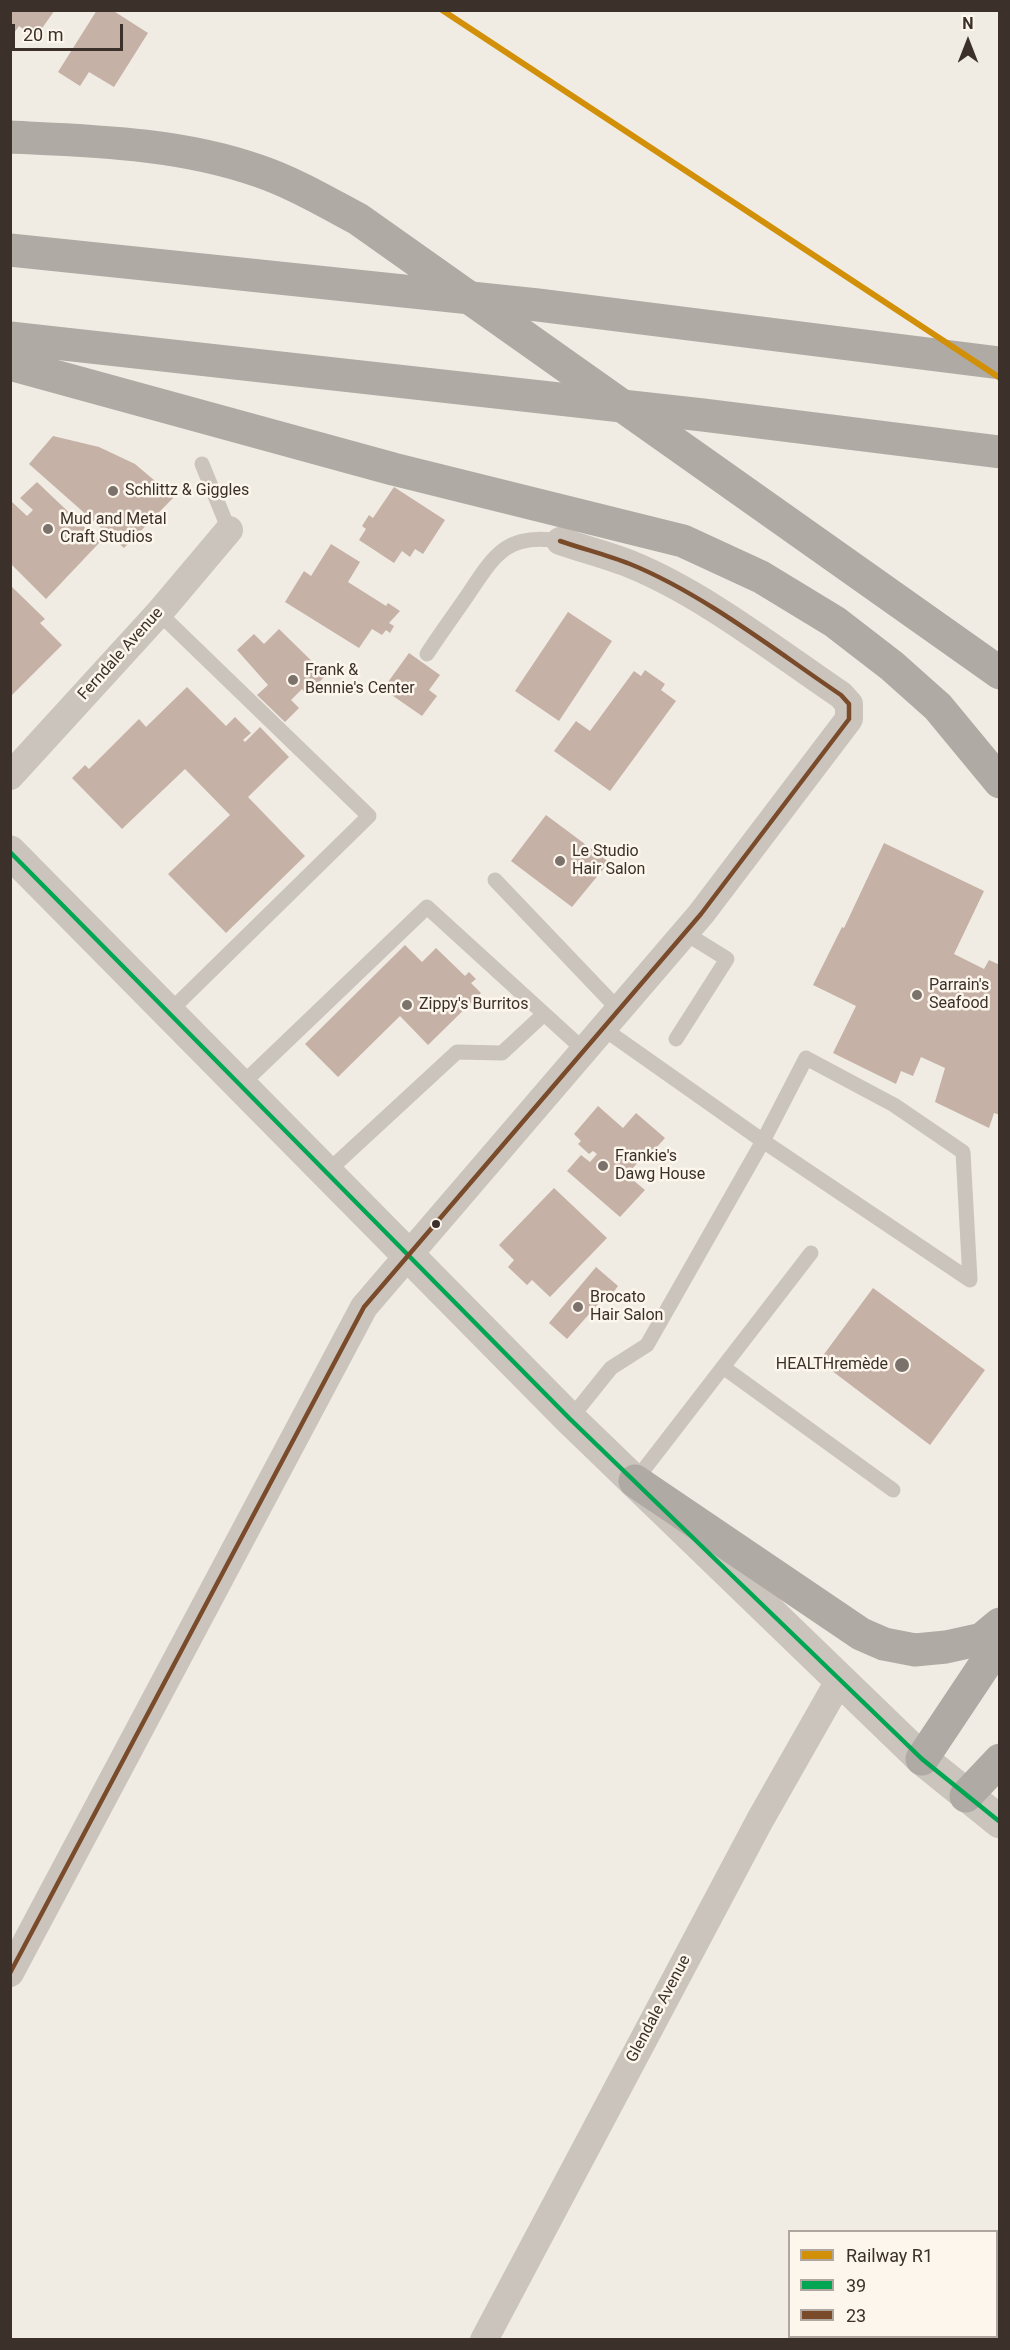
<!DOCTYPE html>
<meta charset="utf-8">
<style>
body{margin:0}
#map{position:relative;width:1010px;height:2350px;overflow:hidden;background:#f0ece4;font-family:Roboto,sans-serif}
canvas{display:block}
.frame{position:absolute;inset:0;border:12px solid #3c312a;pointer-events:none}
.legend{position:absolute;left:788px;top:2230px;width:210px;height:108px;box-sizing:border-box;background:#fcf6ed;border:2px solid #afa79f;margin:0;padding:8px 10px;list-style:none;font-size:18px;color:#3c312a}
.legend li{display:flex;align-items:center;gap:12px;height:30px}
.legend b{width:30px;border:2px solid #afa79f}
.north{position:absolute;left:938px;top:12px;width:60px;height:60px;-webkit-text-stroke:4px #fcf6ed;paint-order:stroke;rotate:0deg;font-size:16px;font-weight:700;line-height:24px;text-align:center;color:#3c312a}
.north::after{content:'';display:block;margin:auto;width:21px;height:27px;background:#3c312a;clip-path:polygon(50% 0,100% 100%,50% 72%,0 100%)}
.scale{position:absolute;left:12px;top:24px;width:111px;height:27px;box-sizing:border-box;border:3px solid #3c312a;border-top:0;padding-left:8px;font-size:18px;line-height:21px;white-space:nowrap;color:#3c312a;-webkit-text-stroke:4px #fcf6ed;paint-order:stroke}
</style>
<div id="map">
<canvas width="1010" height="2350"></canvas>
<div class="frame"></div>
<ul class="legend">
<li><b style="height:8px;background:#d28f08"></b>Railway R1</li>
<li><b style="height:8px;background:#00a651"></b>39</li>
<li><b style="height:8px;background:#7a4b2a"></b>23</li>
</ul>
<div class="north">N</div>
<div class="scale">20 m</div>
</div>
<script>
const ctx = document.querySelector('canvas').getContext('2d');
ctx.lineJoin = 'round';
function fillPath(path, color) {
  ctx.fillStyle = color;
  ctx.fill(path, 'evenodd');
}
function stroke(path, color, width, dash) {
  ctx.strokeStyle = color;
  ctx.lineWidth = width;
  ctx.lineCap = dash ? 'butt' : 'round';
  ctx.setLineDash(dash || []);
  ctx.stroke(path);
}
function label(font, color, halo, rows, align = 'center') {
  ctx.font = font + ' Roboto,sans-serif';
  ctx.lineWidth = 5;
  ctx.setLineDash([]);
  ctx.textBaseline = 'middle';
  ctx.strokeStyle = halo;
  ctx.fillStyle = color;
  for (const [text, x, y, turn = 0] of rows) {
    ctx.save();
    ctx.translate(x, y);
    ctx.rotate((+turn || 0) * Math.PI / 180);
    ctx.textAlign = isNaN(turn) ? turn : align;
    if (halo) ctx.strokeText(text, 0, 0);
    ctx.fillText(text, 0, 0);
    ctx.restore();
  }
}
fillPath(new Path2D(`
 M10 10H55L35 38 19 26 14 33 10 30Z
 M97 10H112L148 33 114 87 89 72 80 86 58 72Z
 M53 436 99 447 135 464 174 497 124 548 29 464Z
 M37 482 100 542 46 599 10 563V503L12 502 27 516 33 510 20 498Z
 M394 487 445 520 423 554 415 549 410 557 402 551 394 563 359 540 366 529 362 526 369 515 373 518Z
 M331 544 360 562 348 582 386 606 388 603 400 611 389 623 394 626 390 633 386 630 382 635 372 629 359 648 285 602 304 571 311 576Z
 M10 585 45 619 40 623 62 645 10 697Z
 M568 612 612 641 559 721 515 691Z
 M279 629 326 675 307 695 302 689 291 700 299 708 285 722 257 695 268 685 237 650 254 634 264 644Z
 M409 653 440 675 429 690 437 696 422 716 383 689Z
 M645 670 665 684 661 690 676 701 610 791 554 751 576 721 590 731 634 671 641 676Z
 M187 687 226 726 235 717 251 733 243 740 245 742 260 727 289 757 248 797 305 856 226 933 168 874 230 815 185 769 122 829 72 778 85 765 89 769 139 719 146 727Z
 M546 815 609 862 572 907 511 861Z
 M884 843 984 891 954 954 984 969 989 960 1000 965V1115L994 1113 989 1128 935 1102 945 1068 921 1057 913 1076 901 1071 896 1084 833 1053 856 1006 813 985 842 927 844 928Z
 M405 945 422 962 436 948 465 976 469 972 476 979 471 983 481 993 428 1045 400 1016 338 1077 305 1044Z
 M598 1106 623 1128 636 1113 665 1138 648 1157 645 1154 627 1175 645 1190 620 1217 567 1171 581 1155 590 1162 597 1154 593 1151 589 1154 578 1144 581 1141 574 1134Z
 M554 1188 607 1238 550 1297 532 1280 527 1285 508 1267 514 1260 499 1245Z
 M596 1267 618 1286 609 1298 606 1295 567 1339 549 1323Z
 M873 1288 985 1370 930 1445 819 1361Z`), '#c5b1a5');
stroke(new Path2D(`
 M202 464 229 530
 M159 613 369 816 169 1012
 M427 654C440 634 454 615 467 596 494 556 506 532 560 541
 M495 880 619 1010
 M676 1039 727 959 685 933
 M806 1058 894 1105 963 1152 970 1280 763 1141Z
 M240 1086 427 907 585 1051
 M327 1172 457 1052 502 1053 544 1014
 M723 1367 893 1490
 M570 1419 611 1368 647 1345 763 1141 604 1029
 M635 1481 811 1253`), '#cac4bd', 15);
stroke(new Path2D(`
 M10 776 159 613 229 530
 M10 1973 364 1307 701 914 849 719V704L841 695C776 651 702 593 630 564 607 555 583 549 560 541
 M484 2340 760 1820 839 1681`), '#cac4bd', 28);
stroke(new Path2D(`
 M10 852 570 1419 922 1759 1000 1822`), '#cac4bd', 33);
stroke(new Path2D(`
 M10 137C94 141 180 143 259 171 294 183 326 202 358 219L1000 673
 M10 364 393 469 683 541 761 577 835 622 892 666 938 707 1000 782
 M635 1481 861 1634 884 1644 915 1650 946 1647 982 1639 1000 1624
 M922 1759 1000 1642
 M966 1796 1000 1760`), '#afaaa3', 33);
stroke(new Path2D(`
 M10 250 538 305 1000 363
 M10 338 703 415 1000 452`), '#afaaa3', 33);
stroke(new Path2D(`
 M10 852 570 1419 922 1759 1000 1822`), '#00a651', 4.5);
stroke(new Path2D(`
 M10 1973 364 1307 701 914 849 719V704L841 695C776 651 702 593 630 564 607 555 583 549 560 541`), '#7a4b2a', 4.5);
stroke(new Path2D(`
 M442 10 1000 378`), '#d28f08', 6);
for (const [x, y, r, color] of [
 [113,491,6,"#7b726b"],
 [48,529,6,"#7b726b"],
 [293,680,6,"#7b726b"],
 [560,861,6,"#7b726b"],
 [917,995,6,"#7b726b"],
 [407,1005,6,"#7b726b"],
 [603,1166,6,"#7b726b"],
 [436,1224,5,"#3c312a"],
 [578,1307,6,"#7b726b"],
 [902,1365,8,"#7b726b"]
]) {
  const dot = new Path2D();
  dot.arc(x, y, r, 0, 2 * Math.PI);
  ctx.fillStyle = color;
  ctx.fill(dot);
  stroke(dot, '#fcf6ed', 2);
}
label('16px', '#3c312a', '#fcf6ed', [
 ["Schlittz & Giggles",125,491],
 ["Mud and Metal",60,520],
 ["Craft Studios",60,538],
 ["Frank &",305,671],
 ["Bennie's Center",305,689],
 ["Le Studio",572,852],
 ["Hair Salon",572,870],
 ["Parrain's",929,986],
 ["Seafood",929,1004],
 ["Zippy's Burritos",419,1005],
 ["Frankie's",615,1157],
 ["Dawg House",615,1175],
 ["Brocato",590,1298],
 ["Hair Salon",590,1316],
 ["HEALTHremède",888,1365,"right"]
], 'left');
label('16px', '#3c312a', '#fcf6ed', [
 ["Ferndale Avenue",121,654,-48],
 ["Glendale Avenue",659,2009,-62]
]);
</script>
